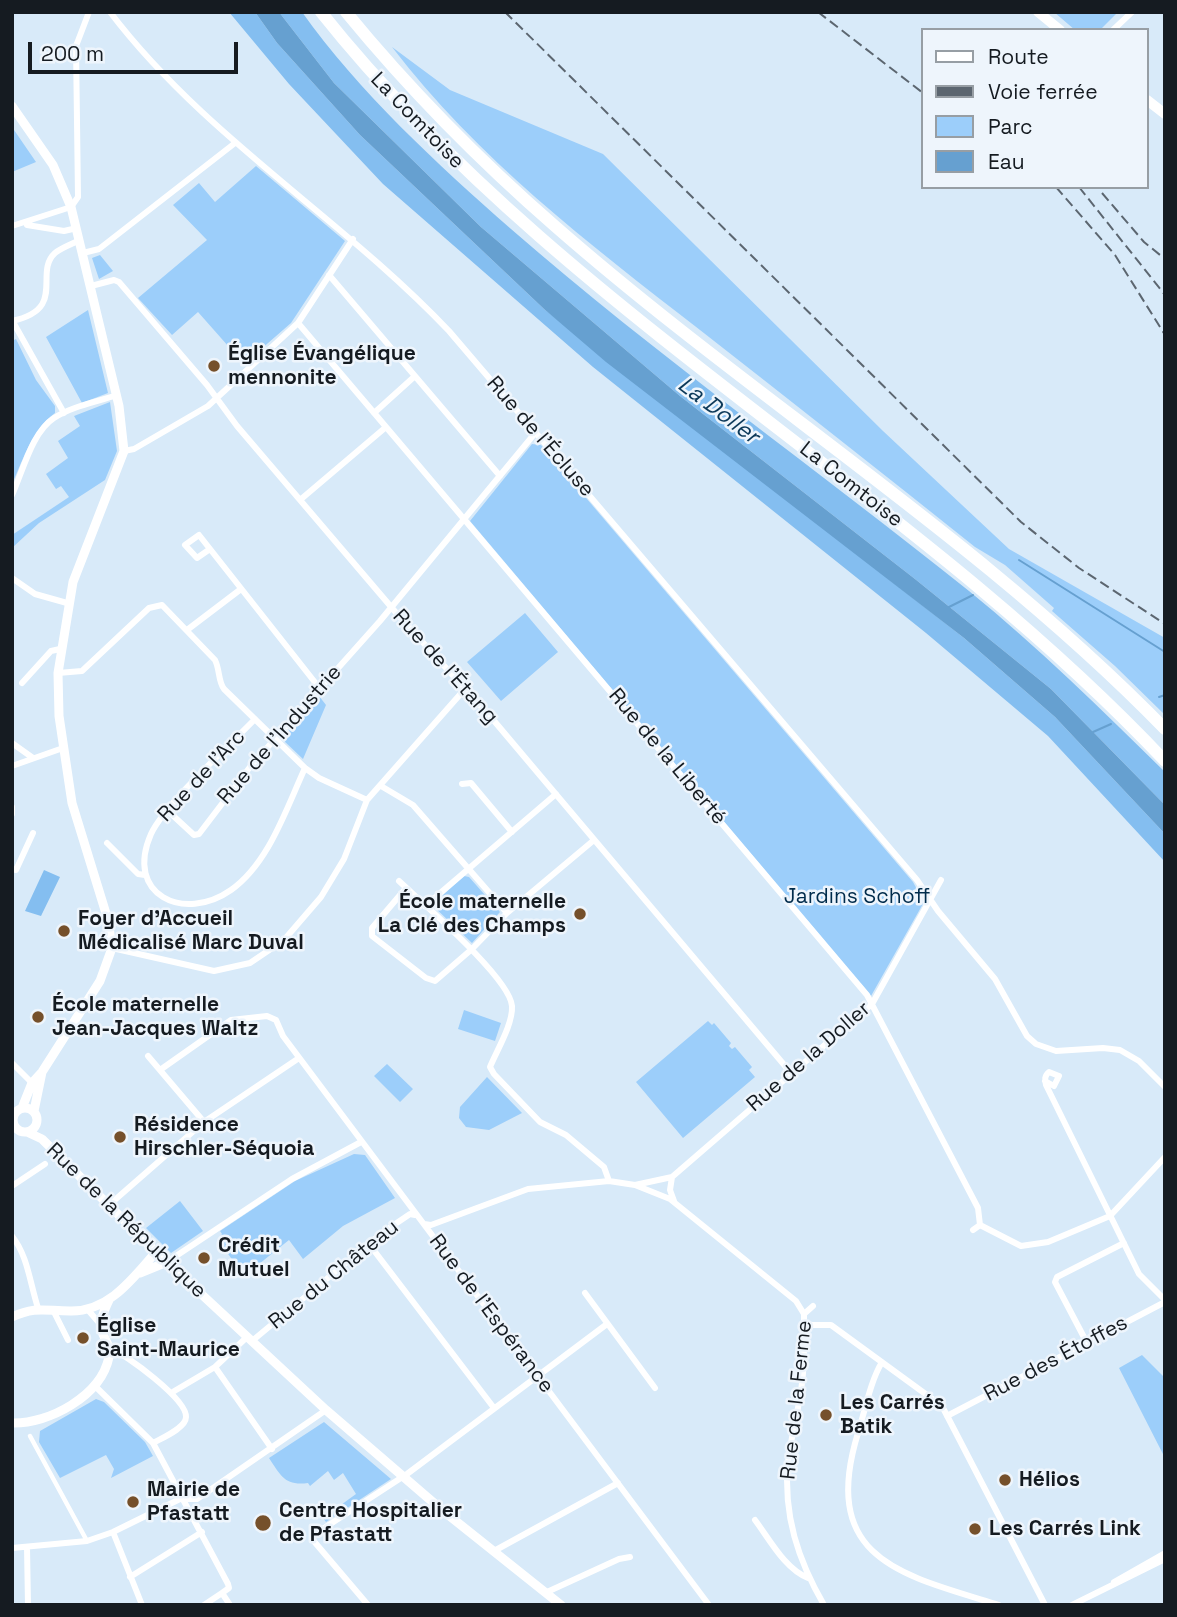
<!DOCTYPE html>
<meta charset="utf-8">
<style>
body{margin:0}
#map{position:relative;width:1177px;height:1617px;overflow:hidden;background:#d8eaf9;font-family:"Space Grotesk",sans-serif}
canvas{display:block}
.frame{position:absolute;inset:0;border:14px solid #151b21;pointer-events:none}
.legend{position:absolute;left:921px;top:28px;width:228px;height:161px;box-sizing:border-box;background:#eef5fc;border:2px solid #979ea4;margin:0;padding:9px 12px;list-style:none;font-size:21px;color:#151b21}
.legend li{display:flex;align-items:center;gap:14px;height:35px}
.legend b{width:35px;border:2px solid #979ea4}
.scale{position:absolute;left:28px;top:42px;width:210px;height:32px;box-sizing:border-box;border:4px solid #151b21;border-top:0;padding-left:9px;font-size:21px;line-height:24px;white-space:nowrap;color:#151b21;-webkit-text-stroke:5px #eef5fc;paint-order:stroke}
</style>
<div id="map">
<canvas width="1177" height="1617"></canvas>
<div class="frame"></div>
<ul class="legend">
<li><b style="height:9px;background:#fff"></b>Route</li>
<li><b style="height:9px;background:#5c6670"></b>Voie ferrée</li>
<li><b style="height:19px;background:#9ccefa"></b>Parc</li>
<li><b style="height:19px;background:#66a0d0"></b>Eau</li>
</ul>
<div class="scale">200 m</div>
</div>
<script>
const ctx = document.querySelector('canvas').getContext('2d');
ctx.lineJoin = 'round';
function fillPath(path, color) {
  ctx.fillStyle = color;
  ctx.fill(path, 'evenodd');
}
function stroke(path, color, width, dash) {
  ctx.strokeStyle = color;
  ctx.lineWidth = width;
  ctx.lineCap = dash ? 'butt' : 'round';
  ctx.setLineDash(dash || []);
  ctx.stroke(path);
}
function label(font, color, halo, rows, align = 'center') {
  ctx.font = font + ' "Space Grotesk",sans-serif';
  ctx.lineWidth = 5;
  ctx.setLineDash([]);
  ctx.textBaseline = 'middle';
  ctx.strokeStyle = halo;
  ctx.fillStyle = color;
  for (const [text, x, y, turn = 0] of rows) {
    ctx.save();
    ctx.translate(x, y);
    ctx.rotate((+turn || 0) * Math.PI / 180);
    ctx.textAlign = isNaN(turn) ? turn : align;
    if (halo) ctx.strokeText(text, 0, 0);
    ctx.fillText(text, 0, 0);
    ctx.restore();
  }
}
fillPath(new Path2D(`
 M1054 12H1118L1100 30H1075Z
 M392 47 450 90 603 154 883 431 1009 549 1165 638V715L1115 666 1052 611 1054 608 1005 565 975 547C884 474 792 402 700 330 589 244 477 158 392 47Z
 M12 127 36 162 12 172Z
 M256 166 345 241 291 323 244 364 198 312 172 335 138 298 207 240 173 205 199 183 215 202Z
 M100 255 113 271 99 279 92 258Z
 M88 310 108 393 82 403 46 337Z
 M16 339 36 380 55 406V413C32 430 24 458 12 484V341Z
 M110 402 117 451 105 480 39 523 12 548V535L69 497 61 486 56 489 46 474 68 458 58 441 80 426 74 416Z
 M532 444 541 445 913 882 924 902 871 996 470 521Z
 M525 613 558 652 501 701 467 662Z
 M319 696 326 705 303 759 282 739Z
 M464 876 469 877 500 912 472 943 432 905Z
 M464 1010 501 1023 495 1041 458 1029Z
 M708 1021 712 1025 714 1023 731 1043 729 1046 732 1049 735 1047 752 1067 749 1070 755 1077 683 1138 636 1082Z
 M387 1064 413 1089 400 1102 374 1076Z
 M487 1077 522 1113 489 1130 466 1127 459 1118 460 1107Z
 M354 1154 365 1155 395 1198 343 1226 303 1259 289 1240 244 1276 218 1240 222 1234 220 1231 295 1181Z
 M180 1201 203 1231 171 1253 146 1228Z
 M1142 1355 1165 1378V1458L1119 1368Z
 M96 1399 104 1402 145 1442 153 1456 111 1478 114 1469 106 1455 60 1478 39 1442 40 1431Z
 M324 1422 391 1479 326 1522 323 1518 356 1494 343 1473 334 1480 328 1471 310 1486 308 1483C285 1486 281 1476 269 1458Z`), '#9ccefa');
fillPath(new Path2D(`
 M229 12H255L277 43 360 135 544 309 964 638 1055 717 1165 834V862L1048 736 926 633 593 367 383 184 289 84Z
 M279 12H302C359 92 437 164 511 229 658 357 817 469 969 591 1038 647 1102 710 1165 772V805L1051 689 915 579 680 396 481 227 334 83Z
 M44 870 60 877 41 916 25 911Z`), '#84bef0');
fillPath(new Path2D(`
 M255 12H279L334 83 481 227 680 396 915 579 1051 689 1165 805V834L1055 717 964 638 606 362 544 309 360 135 277 43Z`), '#66a0d0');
stroke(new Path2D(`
 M1019 560 1165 652
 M949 607 973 595
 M1159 697 1165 695
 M1093 732 1111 724`), '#66a0d0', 2);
stroke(new Path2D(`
 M30 1436 87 1541`), '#fff', 4.5);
stroke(new Path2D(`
 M110 12C205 137 342 218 449 331L917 880 938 911 995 979 1027 1036 1036 1044 1056 1051 1103 1048 1120 1050 1139 1061 1165 1087
 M1113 30 1132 12
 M27 225 64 231 77 228
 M12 226 71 207 78 197 76 46 89 12
 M83 253 99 249 235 143
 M329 275 500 476
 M91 286 114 280 119 282 207 385 237 426 398 615 495 722 791 1073
 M12 320 64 413
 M12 321C68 309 33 273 55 253 61 248 72 244 80 240
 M298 323 867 995 978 1208 980 1225
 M374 413 415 376
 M124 451 134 449 208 406 298 323 353 239
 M12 495C23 471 32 432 54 418 72 406 97 402 117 395
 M300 500 386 427
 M210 549 197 558 185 545 199 535 321 690
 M12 578 35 594 67 603
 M187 630 241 589
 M58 673 82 671 149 608 162 605 215 660C220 670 218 681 224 689L305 768 319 778 367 800
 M22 683 51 651 60 649
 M255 719C229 746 165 804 151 834 124 895 184 923 231 890 269 863 286 809 305 768
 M12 743 33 758
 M12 766 63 748
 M462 784 471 783 512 832
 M381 786 413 805 507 913
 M12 807V814
 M168 811 194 835 199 834 250 767 380 621 536 432
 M107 843 138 874 145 875
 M12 869 16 870 33 833
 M399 881C422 903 510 978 512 1006 513 1024 497 1050 490 1067L494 1074 540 1122 566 1135 604 1167 609 1181
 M406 888 372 928V936L426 978 435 981 472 949 507 913 594 840
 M425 906 556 794
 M112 948 214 971 250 963 284 940 321 897 344 859 367 800 464 690
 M148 1056 204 1122
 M12 1063 32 1083
 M160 1070 231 1020 267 1016 276 1020 283 1036 709 1605
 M1045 1081 1054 1086 1059 1076 1049 1072C1044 1076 1045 1080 1046 1085L1139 1274 1165 1300
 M672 1177 670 1190 674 1201
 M635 1185 672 1177 872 1004 941 880
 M12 1186 45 1164
 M109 1205 204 1122 299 1058
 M424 1224 431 1225 528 1189 609 1181 635 1185 670 1199 796 1301 804 1314
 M973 1230 980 1225 1021 1246 1048 1242 1110 1216 1165 1157
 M12 1236C28 1256 30 1284 38 1308
 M369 1244 494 1408
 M167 1262 292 1179 361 1142
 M585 1293 655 1388
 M813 1306 804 1314C804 1337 805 1361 802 1383 799 1410 791 1436 788 1462 783 1515 798 1560 824 1605
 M53 1310 68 1340
 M88 1310 101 1325
 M804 1325H831L942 1406 1045 1605
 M252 1341 382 1233 410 1214 415 1215
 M1087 1343 1055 1282 1057 1277 1124 1243
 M110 1348C125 1354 187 1399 186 1417 186 1428 162 1438 153 1443
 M882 1362C870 1382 865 1411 858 1433 819 1560 902 1575 999 1605
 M215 1367 272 1449
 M95 1386 153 1443 228 1584 229 1588 222 1593 230 1605
 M171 1393 215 1367 247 1337
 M947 1416 1165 1302
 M755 1520C770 1540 785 1569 808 1578
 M113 1532 142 1605
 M27 1547 28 1605
 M12 1548 87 1541 113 1532 180 1499H197L326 1410
 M494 1551 618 1483
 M130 1577 202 1532
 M1114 1582 1165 1553
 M547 1592 619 1559 630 1557
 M204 1605 222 1593
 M368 1605 312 1539 315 1534 407 1474 607 1324
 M1072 1605 1165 1559`), '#fff', 6);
stroke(new Path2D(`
 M12 106 53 165 71 207 119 406 124 451 73 582 58 673 59 716 72 803 108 920 112 948 100 981 42 1072 32 1083 22 1108
 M13 1120a12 12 0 1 1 24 0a12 12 0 1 1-24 0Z
 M34 1111 42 1072
 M27 1132 42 1139 156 1252 326 1410 442 1510 561 1605
 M140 1273 167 1262
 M12 1317C36 1306 45 1311 70 1311 109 1312 133 1278 156 1252
 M12 1423C49 1424 101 1396 109 1357 112 1344 101 1337 101 1326 100 1318 106 1307 109 1300`), '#fff', 9);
stroke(new Path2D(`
 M1038 12 1060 30
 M1147 100 1165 114`), '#fff', 10);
stroke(new Path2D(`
 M321 12C558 310 906 486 1165 761
 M346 12C410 90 480 161 556 227 755 401 980 539 1165 729`), '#fff', 12);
stroke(new Path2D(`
 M505 12 1021 522 1079 568 1165 624
 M818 12 923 93
 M1056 187 1115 255 1165 335
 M1079 187 1165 295
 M1102 193 1144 242 1165 259`), '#5c6670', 2, [10, 5]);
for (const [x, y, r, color] of [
 [214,366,7,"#75502b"],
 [580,914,7,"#75502b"],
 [64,931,7,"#75502b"],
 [38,1017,7,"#75502b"],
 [120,1137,7,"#75502b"],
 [204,1258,7,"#75502b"],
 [83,1338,7,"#75502b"],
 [826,1415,7,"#75502b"],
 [1005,1480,7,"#75502b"],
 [133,1502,7,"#75502b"],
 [263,1523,9,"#75502b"],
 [975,1529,7,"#75502b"]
]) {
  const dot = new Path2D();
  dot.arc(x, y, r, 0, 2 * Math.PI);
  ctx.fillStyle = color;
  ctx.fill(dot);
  stroke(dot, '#eef5fc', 2.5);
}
label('21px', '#151b21', '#eef5fc', [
 ["La Comtoise",417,121,46],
 ["Rue de l'Écluse",540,437,49],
 ["La Comtoise",851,485,38],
 ["Rue de l'Étang",445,667,48],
 ["Rue de l'Industrie",280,735,-49],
 ["Rue de la Liberté",667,757,50],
 ["Rue de l'Arc",202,776,-47],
 ["Rue de la Doller",809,1057,-41],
 ["Rue de la République",126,1221,44],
 ["Rue du Château",334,1275,-39],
 ["Rue de l'Espérance",491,1314,53],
 ["Rue des Étoffes",1056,1359,-28],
 ["Rue de la Ferme",797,1400,-84]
]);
label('bold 21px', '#151b21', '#eef5fc', [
 ["Église Évangélique",228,354],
 ["mennonite",228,378],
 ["École maternelle",566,902,"right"],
 ["La Clé des Champs",566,926,"right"],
 ["Foyer d'Accueil",78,919],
 ["Médicalisé Marc Duval",78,943],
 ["École maternelle",52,1005],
 ["Jean-Jacques Waltz",52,1029],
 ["Résidence",134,1125],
 ["Hirschler-Séquoia",134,1149],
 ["Crédit",218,1246],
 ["Mutuel",218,1270],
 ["Église",97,1326],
 ["Saint-Maurice",97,1350],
 ["Les Carrés",840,1403],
 ["Batik",840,1427],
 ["Hélios",1019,1480],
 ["Mairie de",147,1490],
 ["Pfastatt",147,1514],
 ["Centre Hospitalier",279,1511],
 ["de Pfastatt",279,1535],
 ["Les Carrés Link",989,1529]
], 'left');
label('21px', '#002c4c', '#eef5fc', [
 ["Jardins Schoff",857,897]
]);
label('italic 23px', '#0c3959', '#eef5fc', [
 ["La Doller",718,411,37]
]);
</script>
